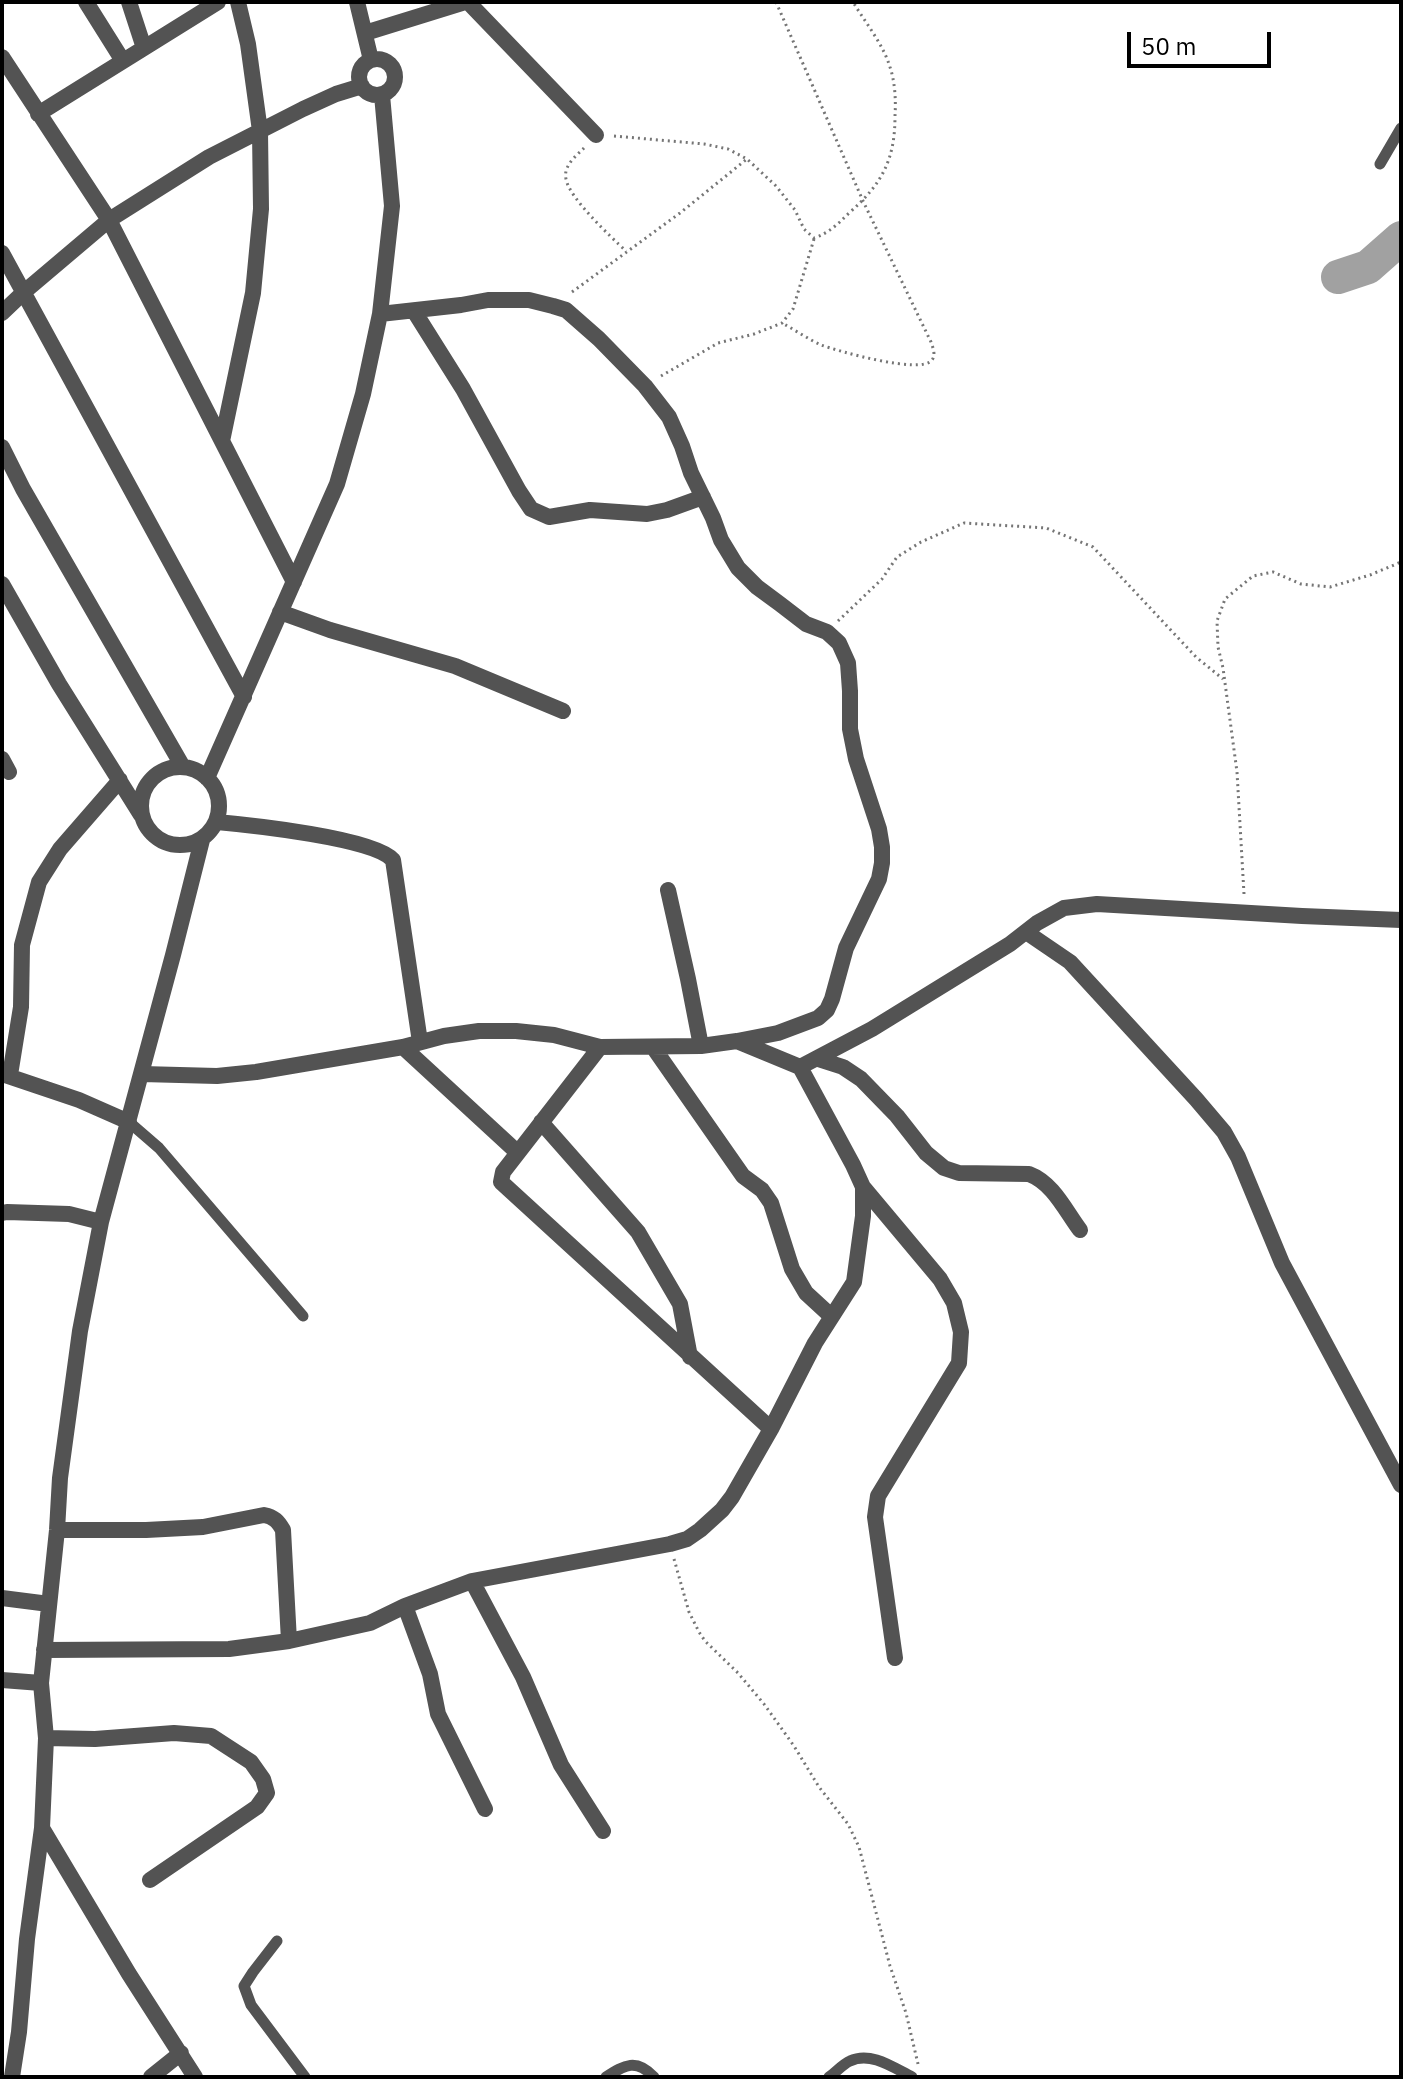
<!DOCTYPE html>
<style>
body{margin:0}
#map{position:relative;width:1403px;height:2079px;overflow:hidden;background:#fff;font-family:"IBM Plex Sans",sans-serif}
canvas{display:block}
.frame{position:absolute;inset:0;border:4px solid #000;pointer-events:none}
.scale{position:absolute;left:1127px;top:32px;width:144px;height:36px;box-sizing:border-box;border:4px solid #000;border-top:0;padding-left:10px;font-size:24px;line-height:28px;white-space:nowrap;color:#000;-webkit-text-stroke:6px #fff;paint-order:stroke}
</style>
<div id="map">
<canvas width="1403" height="2079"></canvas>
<div class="frame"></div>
<div class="scale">50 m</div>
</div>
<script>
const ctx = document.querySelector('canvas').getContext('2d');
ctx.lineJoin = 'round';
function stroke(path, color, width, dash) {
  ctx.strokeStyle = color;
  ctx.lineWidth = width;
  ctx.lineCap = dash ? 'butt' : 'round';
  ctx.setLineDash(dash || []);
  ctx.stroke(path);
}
stroke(new Path2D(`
 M1338 277 1368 267 1401 238`), '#a1a1a1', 34);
stroke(new Path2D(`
 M776 2 863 201 931 342C933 348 936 355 932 360 921 375 838 351 821 345 808 339 795 330 782 323
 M614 136 704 144 728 149 747 159 776 186 795 210 804 229 814 238C829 233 838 224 849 213 882 184 895 160 895 116 896 100 895 82 890 67 883 44 865 22 853 2
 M584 148C576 156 563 166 566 179 569 198 611 237 626 251
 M572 292 680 213 747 159
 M661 376 718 343 754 334 782 323 793 309 814 239
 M838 621 882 579 897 557 921 542 964 523 1046 528 1093 547 1196 657 1223 679
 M1244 894 1237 772 1223 668 1218 647 1217 621 1225 599 1253 576 1273 572 1301 584 1330 587 1370 575 1401 562
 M674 1559 689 1612 699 1632 705 1641 738 1673 764 1704 794 1746 819 1787 848 1824 859 1847 890 1966 906 2013 918 2064`), '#757575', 3, [2, 4]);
stroke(new Path2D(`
 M1380 164 1401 128
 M129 1122 159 1148 303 1316
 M277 1941 253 1972 244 1986 251 2005 305 2077
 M606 2077C625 2065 636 2058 654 2077
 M829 2077C836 2072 843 2064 850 2061 871 2051 894 2068 912 2077`), '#535353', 11);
stroke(new Path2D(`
 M86 2 123 61
 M129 2 144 48
 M357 2 371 60
 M468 2 596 135
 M365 33 465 2
 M2 57 109 220 294 582
 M359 77a18 18 0 1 1 36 0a18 18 0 1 1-36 0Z
 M38 114 218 2
 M2 253 244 697
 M414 311 463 389 519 491 531 509 549 517 590 510 647 514 667 510 703 497
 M2 313 24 292 109 220 209 157 303 109 336 94 362 86
 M222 441 253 293 261 209 260 131 248 44 238 2
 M2 447 23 489 183 767
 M2 584 59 684 141 815
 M280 612 330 630 455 666 563 711
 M2 759 9 772
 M141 806a39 39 0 1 1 78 0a39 39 0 1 1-78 0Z
 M207 778 337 484 363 394 380 314 392 206 382 95
 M217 822C250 825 374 838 393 860L420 1042
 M668 890 688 979 701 1046
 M1026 932 1070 962 1196 1099 1224 1132 1238 1157 1282 1263 1401 1485
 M403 1047 517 1152
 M600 1047 503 1172 501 1182 771 1429
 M653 1047 743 1176 762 1190 771 1203 792 1269 806 1293 831 1316
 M818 1059 843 1067 861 1079 897 1116 926 1153 944 1168 959 1173 1029 1174C1053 1183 1065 1210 1080 1230
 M800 1067 872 1029 1010 944 1037 923 1064 908 1097 904 1302 916 1401 920
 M2 1074 79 1100 129 1122
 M142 1074 217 1076 256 1072 403 1047 444 1036 479 1031H516L554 1035 600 1047 701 1046 737 1041 778 1033 818 1018 827 1010 832 999 846 948 879 879 882 863V847L879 829 856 759 850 729V691L848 663 839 643 827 632 806 624 780 604 757 587 738 568 721 540 713 518 691 473 682 446 669 417 645 386 599 339 566 310 553 306 529 300H488L461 305 380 314
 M10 1075 21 1007 22 945 39 882 60 849 120 780
 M541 1122 638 1232 680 1304 690 1357
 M863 1187 940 1279 954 1303 961 1332 959 1363 878 1496 875 1517 895 1658
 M2 1213 7 1212 69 1214 101 1222
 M57 1530H146L203 1527 264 1515C274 1517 278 1521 283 1530L289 1641
 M472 1581 523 1677 561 1765 603 1831
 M2 1598 49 1604
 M405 1606 430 1674 438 1714 485 1809
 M44 1650 229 1649 289 1641 370 1623 405 1606 472 1581 670 1544 687 1539 700 1530 722 1510 732 1497 771 1429 815 1343 854 1282 863 1216V1187L853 1165 800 1067 737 1041
 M2 1680 41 1683
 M46 1738 95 1739 174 1733 211 1736 251 1762 263 1779 267 1793 257 1807 150 1880
 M42 1828 129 1974 195 2077
 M12 2077 19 2032 27 1939 42 1828 46 1738 41 1683 57 1530 60 1478 80 1331 101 1222 173 955 202 840
 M151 2077 181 2053`), '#535353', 16);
</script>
